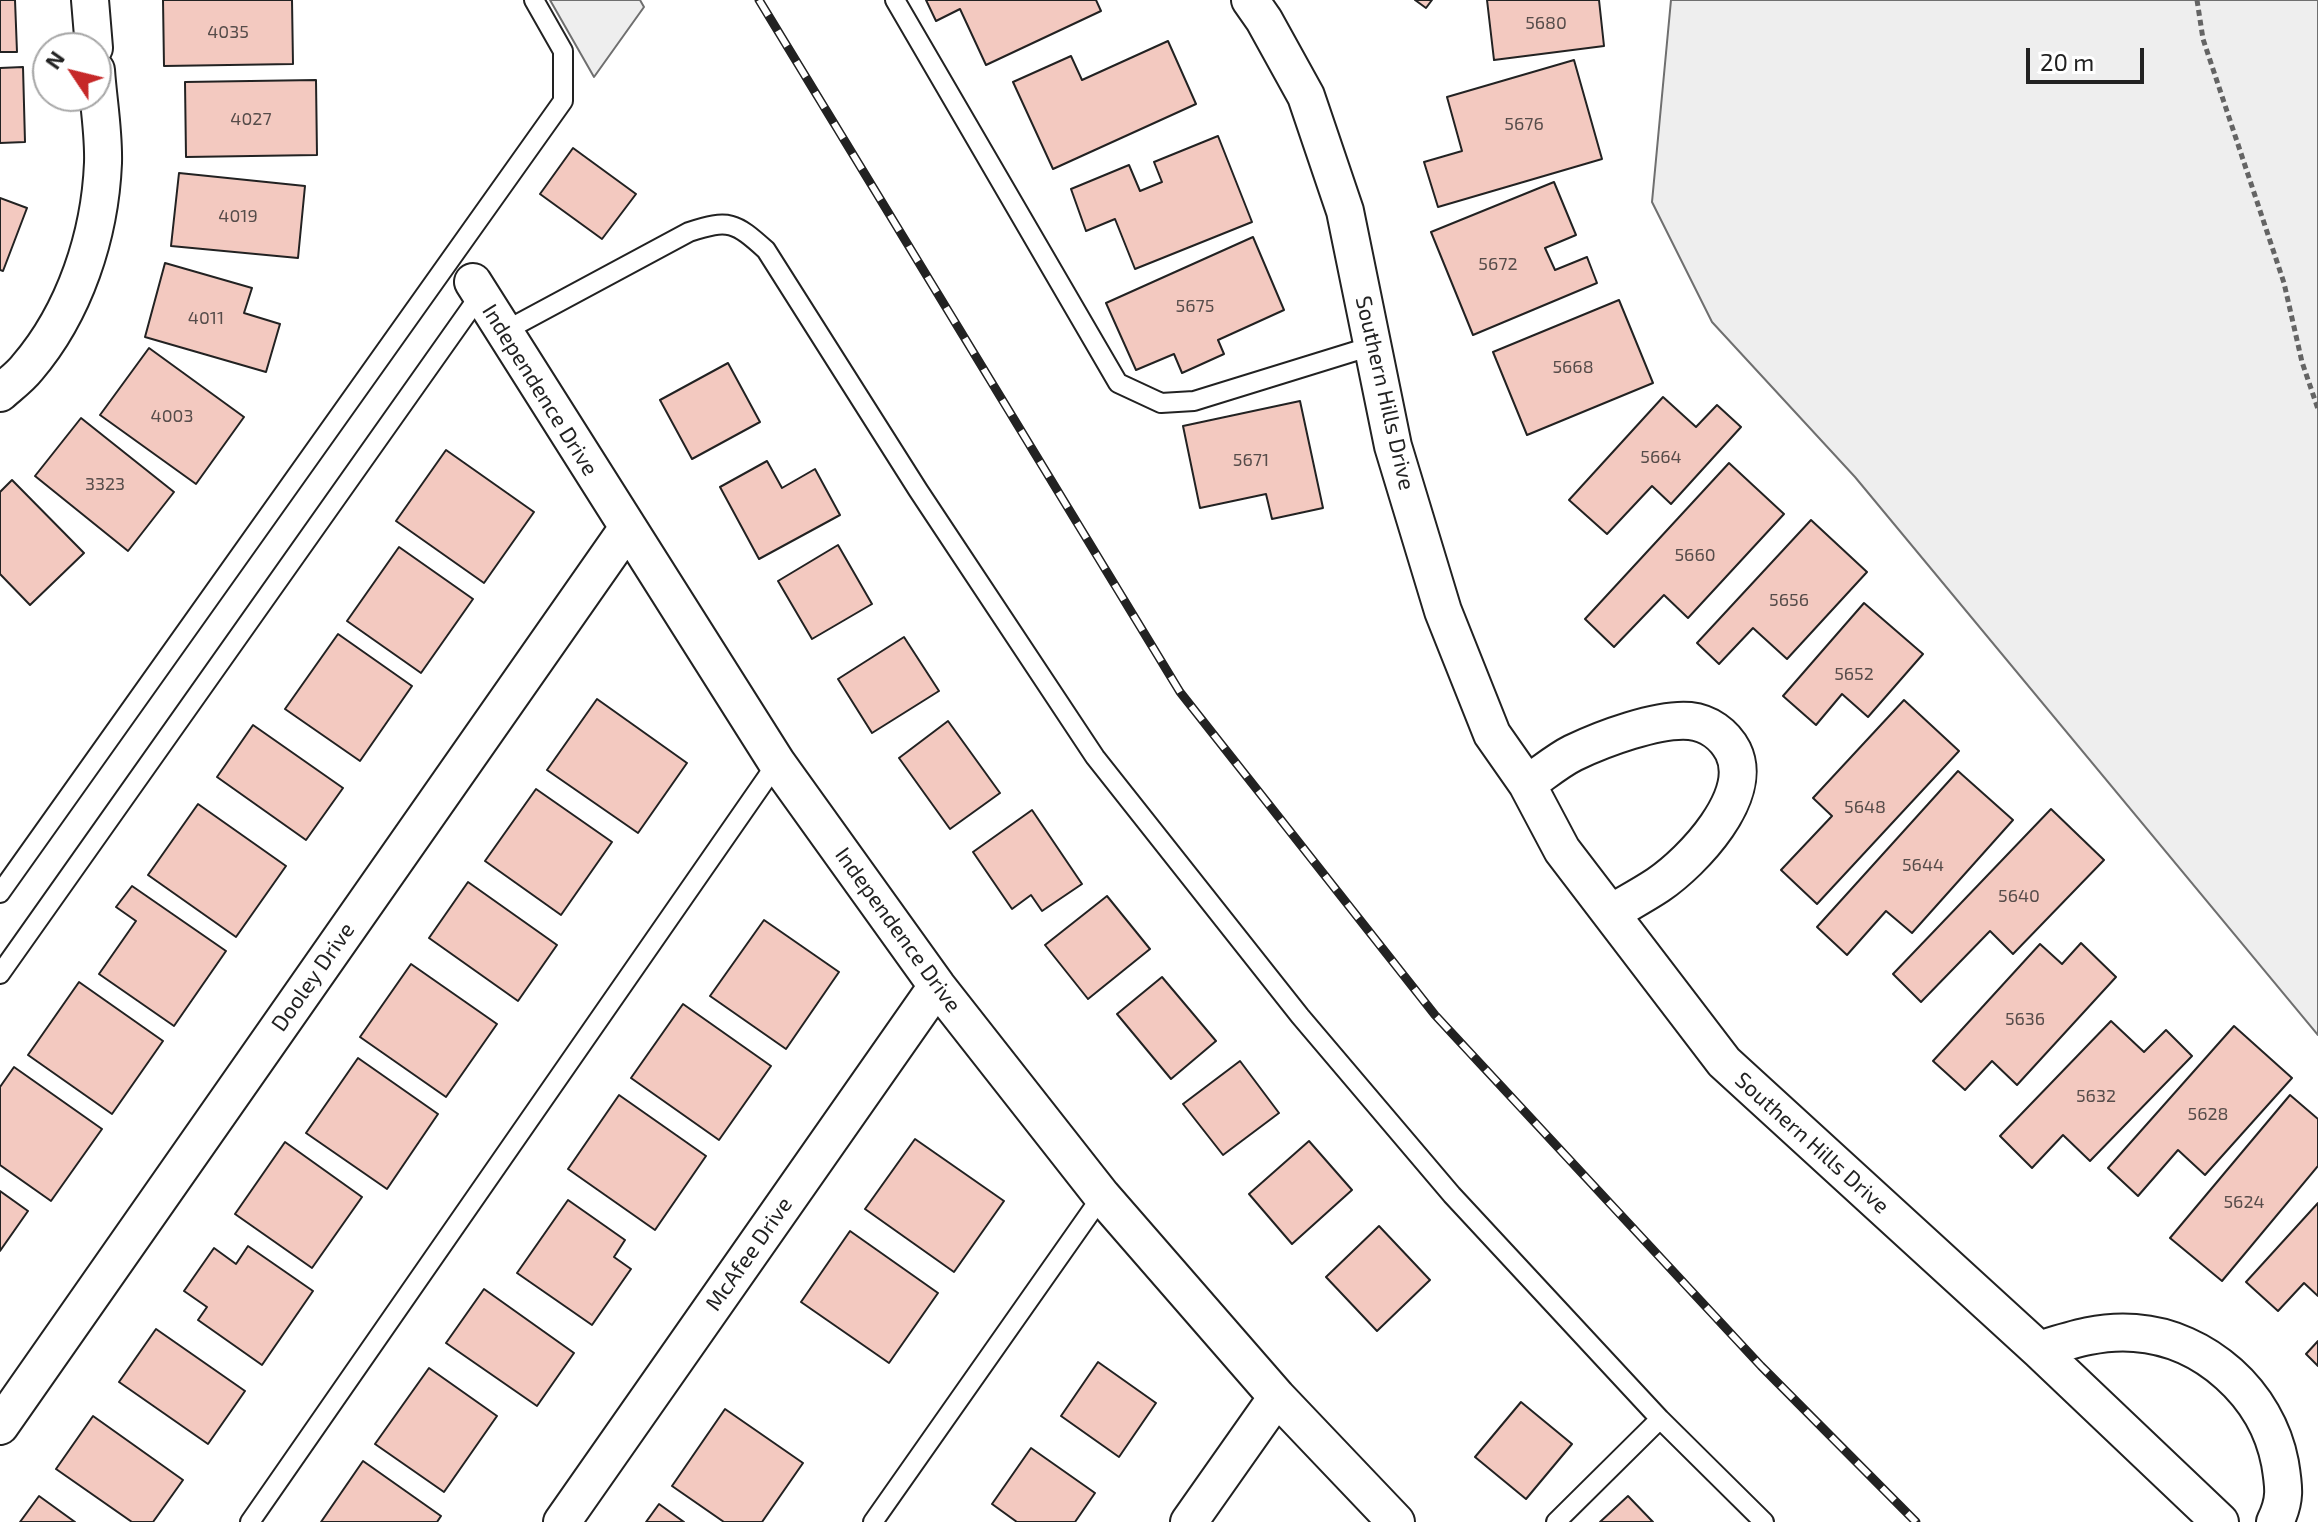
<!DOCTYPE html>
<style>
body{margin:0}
#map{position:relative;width:2318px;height:1522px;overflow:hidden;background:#fff;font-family:"Exo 2",sans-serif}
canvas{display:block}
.north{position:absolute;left:32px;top:32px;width:80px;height:80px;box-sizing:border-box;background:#fff;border:2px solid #a7a7a7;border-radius:50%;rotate:305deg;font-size:22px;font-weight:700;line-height:32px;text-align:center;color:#222}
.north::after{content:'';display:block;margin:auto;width:28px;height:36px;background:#c62828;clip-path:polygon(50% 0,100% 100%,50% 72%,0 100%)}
.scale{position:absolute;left:2026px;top:48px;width:118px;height:36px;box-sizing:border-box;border:4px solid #222;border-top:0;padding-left:10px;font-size:24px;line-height:28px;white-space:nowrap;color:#222;-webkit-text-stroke:6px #fff;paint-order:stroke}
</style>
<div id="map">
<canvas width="2318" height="1522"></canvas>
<div class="north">N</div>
<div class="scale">20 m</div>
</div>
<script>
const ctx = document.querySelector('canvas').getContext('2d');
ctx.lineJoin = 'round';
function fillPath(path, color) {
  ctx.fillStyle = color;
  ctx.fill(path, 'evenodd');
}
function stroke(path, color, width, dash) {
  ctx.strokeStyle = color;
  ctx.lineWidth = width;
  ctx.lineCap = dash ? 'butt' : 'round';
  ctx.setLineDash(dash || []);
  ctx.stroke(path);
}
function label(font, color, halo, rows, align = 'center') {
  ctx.font = font + ' "Exo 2",sans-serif';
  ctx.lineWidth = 6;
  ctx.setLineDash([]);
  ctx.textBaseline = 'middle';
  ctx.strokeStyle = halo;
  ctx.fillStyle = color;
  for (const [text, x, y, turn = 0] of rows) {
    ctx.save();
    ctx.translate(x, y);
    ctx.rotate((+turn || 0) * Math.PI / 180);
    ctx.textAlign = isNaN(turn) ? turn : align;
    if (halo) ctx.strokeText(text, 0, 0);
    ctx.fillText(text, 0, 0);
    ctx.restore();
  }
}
const green = new Path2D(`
 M550 0H640L644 7 594 77Z
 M1671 0H2318V1035L1855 477 1712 322 1652 202Z`);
fillPath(green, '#eee');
stroke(green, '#6f6f6f', 2);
const building = new Path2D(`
 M0 0H15L17 52H0Z
 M163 0H292L293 64 164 66Z
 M926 0H1096L1101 11 986 65 960 9 936 21Z
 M1415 0H1432L1426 8Z
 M1487 0H1599L1604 46 1494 60Z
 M1168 41 1196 104 1053 169 1013 82 1071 56 1082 80Z
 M1574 60 1602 159 1438 207 1424 162 1462 151 1447 97Z
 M23 67 25 142 0 143V68Z
 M316 80 317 155 186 157 185 82Z
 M1218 136 1252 222 1135 269 1115 219 1086 231 1071 189 1129 165 1140 191 1162 182 1154 162Z
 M573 148 636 194 602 239 540 194Z
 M179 173 305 186 298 258 171 246Z
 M1554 182 1576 235 1545 248 1555 270 1587 257 1597 283 1473 335 1431 232Z
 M0 198 27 208 3 271 0 270Z
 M1253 237 1284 310 1218 340 1224 354 1182 373 1174 354 1136 370 1106 303Z
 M165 263 252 288 244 313 280 324 266 372 145 337Z
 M1619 300 1653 383 1527 435 1493 352Z
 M149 348 244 417 196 484 100 415Z
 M728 363 760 422 692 459 660 400Z
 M1663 397 1696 427 1717 405 1741 427 1671 504 1652 486 1607 534 1569 500Z
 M1300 401 1323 508 1272 519 1266 494 1200 508 1183 426Z
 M81 418 174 492 128 551 35 476Z
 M446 450 534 512 484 583 396 521Z
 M767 461 782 488 815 469 840 515 759 559 720 487Z
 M1729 463 1784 514 1688 618 1664 595 1614 647 1585 619Z
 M12 480 84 553 30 605 0 574V492Z
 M1811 520 1867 572 1787 659 1753 628 1719 664 1697 643Z
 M838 545 872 604 812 639 778 581Z
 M399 547 473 599 421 673 347 621Z
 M1864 603 1923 654 1868 717 1842 694 1816 725 1783 696Z
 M338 634 412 686 360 761 285 709Z
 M904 637 939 691 872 733 838 679Z
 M597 699 687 763 638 833 547 770Z
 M1904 700 1959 751 1817 904 1781 870 1832 816 1813 798Z
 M948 721 1000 793 950 829 899 758Z
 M253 725 343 788 306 840 217 777Z
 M1958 771 2013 820 1912 933 1886 911 1847 955 1817 927Z
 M536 789 612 842 561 915 485 861Z
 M198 804 286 866 236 937 148 875Z
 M2051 809 2104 860 2013 954 1990 931 1921 1002 1893 974Z
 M1032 810 1082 884 1042 911 1031 895 1012 909 973 852Z
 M468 882 557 945 518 1001 429 938Z
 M132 886 226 951 174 1026 99 974 136 921 116 907Z
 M1107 896 1150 949 1088 999 1045 945Z
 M764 920 839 972 786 1049 710 996Z
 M2081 943 2116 977 2017 1085 1992 1061 1965 1090 1933 1061 2040 944 2062 964Z
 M411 964 497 1024 446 1097 360 1037Z
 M1162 977 1216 1041 1171 1079 1117 1014Z
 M79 982 163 1041 112 1114 28 1055Z
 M683 1004 771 1066 719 1140 631 1078Z
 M2111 1021 2144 1052 2166 1030 2192 1056 2090 1161 2063 1135 2032 1168 2000 1136Z
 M2234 1026 2292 1078 2205 1175 2178 1150 2138 1196 2108 1168Z
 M358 1058 438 1114 387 1189 306 1133Z
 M1240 1061 1279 1113 1223 1155 1183 1104Z
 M14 1067 102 1129 51 1201 0 1165V1087Z
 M619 1095 706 1156 655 1230 568 1169Z
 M2290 1095 2318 1119V1166L2222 1281 2170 1238Z
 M915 1139 1004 1201 954 1272 865 1209Z
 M1309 1141 1352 1190 1292 1244 1249 1194Z
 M285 1142 362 1197 312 1268 235 1214Z
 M0 1191 28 1211 0 1251Z
 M568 1200 625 1240 614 1257 631 1269 592 1325 517 1273Z
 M2318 1203V1296L2304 1283 2278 1311 2246 1282Z
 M1379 1226 1430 1280 1377 1331 1326 1277Z
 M850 1231 938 1293 889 1363 801 1302Z
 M248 1246 313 1291 262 1365 198 1320 207 1307 184 1291 214 1248 236 1264Z
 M484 1289 574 1353 537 1406 446 1343Z
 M156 1329 245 1391 208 1444 119 1382Z
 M2318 1341V1366L2306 1354Z
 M1098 1362 1156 1403 1119 1457 1061 1416Z
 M429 1368 497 1416 444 1492 375 1444Z
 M1521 1402 1572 1444 1526 1499 1475 1457Z
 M725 1409 803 1463 762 1522H724L672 1486Z
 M93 1416 183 1480 153 1522H132L56 1469Z
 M1031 1448 1095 1493 1075 1522H1017L992 1504Z
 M363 1461 441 1516 437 1522H321Z
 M39 1496 75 1522H20Z
 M1628 1496 1653 1522H1600Z
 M659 1504 684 1522H646Z`);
fillPath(building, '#f3c9c0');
stroke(building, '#222', 2);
const lane = new Path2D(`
 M895 0 1118 383 1161 403 1194 401 1372 346
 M503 332 689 232C729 219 735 222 766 250L918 490 1095 757 1300 1016 1452 1195 1660 1419 1764 1522
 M0 893 563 101V51L534 0
 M0 974 480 295
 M250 1522 777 763
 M873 1522 1102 1196
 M1556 1522 1660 1419`);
const street = new Path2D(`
 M90 0 94 48
 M1250 0 1264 20 1306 96 1345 211 1393 446 1443 611 1492 734 1527 784 1562 850 1724 1062 2039 1350 2220 1522
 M473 282 777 763 937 986 1102 1196 1277 1397 1396 1522
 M0 393C9 385 20 377 27 368 75 312 100 235 103 163 104 132 98 100 96 70
 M1527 784C1542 774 1557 761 1573 753 1602 739 1658 718 1690 721 1708 723 1724 734 1733 751 1755 796 1693 861 1658 885 1643 895 1626 904 1611 913
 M2039 1350C2071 1340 2101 1330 2135 1333 2205 1338 2267 1394 2280 1463 2284 1487 2286 1500 2275 1522
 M0 1426 627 529
 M562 1522 937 986
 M1189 1522 1277 1397`);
stroke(lane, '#222', 22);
stroke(street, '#222', 40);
stroke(new Path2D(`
 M2197 0 2203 39 2284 283 2302 362 2318 409`), '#646464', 5, [6, 4]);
stroke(lane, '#fff', 18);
stroke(street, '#fff', 36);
const rail = new Path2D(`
 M759 0 1180 692 1435 1015 1761 1366 1916 1522`);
stroke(rail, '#222', 9);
stroke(rail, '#fff', 6, [18]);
label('18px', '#564c4a', null, [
 ["5680",1546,23],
 ["4035",228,32],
 ["4027",251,119],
 ["5676",1524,124],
 ["4019",238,216],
 ["5672",1498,264],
 ["5675",1195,306],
 ["4011",206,318],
 ["5668",1573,367],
 ["4003",172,416],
 ["5664",1661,457],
 ["5671",1251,460],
 ["3323",105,484],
 ["5660",1695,555],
 ["5656",1789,600],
 ["5652",1854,674],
 ["5648",1865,807],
 ["5644",1923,865],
 ["5640",2019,896],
 ["5636",2025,1019],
 ["5632",2096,1096],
 ["5628",2208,1114],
 ["5624",2244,1202]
]);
label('22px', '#222', '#fff', [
 ["Independence Drive",540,390,58],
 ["Southern Hills Drive",1385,393,77],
 ["Independence Drive",898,930,54],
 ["Dooley Drive",313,977,-55],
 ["Southern Hills Drive",1812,1143,42],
 ["McAfee Drive",749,1254,-55]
]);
</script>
